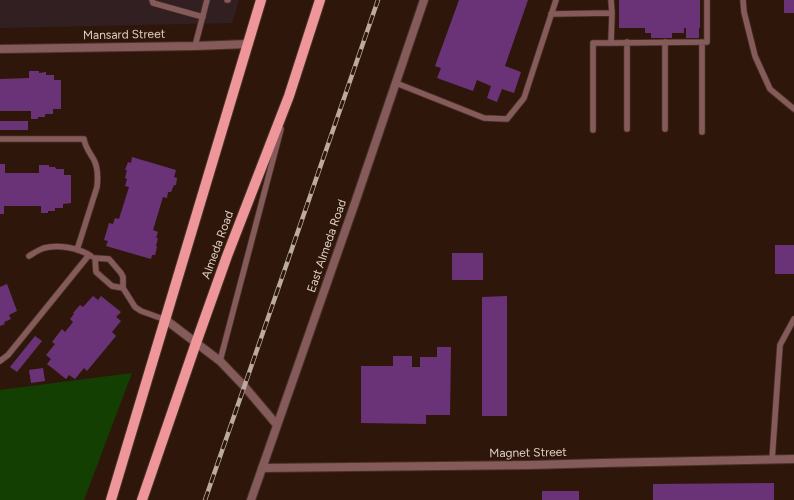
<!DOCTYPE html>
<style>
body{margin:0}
canvas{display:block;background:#2e170a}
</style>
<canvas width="794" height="500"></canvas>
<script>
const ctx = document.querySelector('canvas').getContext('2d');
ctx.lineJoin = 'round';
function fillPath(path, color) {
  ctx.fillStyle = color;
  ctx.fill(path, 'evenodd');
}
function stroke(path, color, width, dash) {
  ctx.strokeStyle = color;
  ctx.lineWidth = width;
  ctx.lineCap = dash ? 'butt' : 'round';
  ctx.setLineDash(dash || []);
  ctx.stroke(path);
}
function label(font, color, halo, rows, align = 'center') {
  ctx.font = font + ' Figtree,sans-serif';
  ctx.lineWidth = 3;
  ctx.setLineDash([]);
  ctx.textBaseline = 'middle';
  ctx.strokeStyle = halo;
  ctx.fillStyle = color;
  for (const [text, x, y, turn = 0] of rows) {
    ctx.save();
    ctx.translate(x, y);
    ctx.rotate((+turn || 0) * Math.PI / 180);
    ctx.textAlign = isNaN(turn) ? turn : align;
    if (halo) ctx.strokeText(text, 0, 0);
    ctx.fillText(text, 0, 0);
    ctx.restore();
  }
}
fillPath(new Path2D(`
 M0 0H239L232 23 0 28Z`), '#321f22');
fillPath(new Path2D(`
 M132 373 84 500H0V390Z`), '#133f03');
fillPath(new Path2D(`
 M459 0H528L505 66 521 72 514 93 502 89 497 102 487 98 491 86 477 80 473 91 437 78 441 68 435 66Z
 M619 0H700V28H699V38H686V28H684V33H672V38H651V33H645V28H619Z
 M784 0H794V13H784Z
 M29 71H39V73L46 72V75H54V80H61V109H53V114H45V117H38V119H31V111H0V79L29 78Z
 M0 121H28V130H0Z
 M132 157 176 170 174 177 177 178 176 185H174L171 192H168L167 198 163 197 153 230 158 232 156 238H158L156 246 157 247 155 255H152L151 259 106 246 108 241 104 240 109 223 113 224 115 218 119 219 129 187 125 186 127 179 125 178 127 170H125L128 162 131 163Z
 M0 164H5V173H39V165H49V167H55L56 169H64V175H71V203L63 204V208H55V211H48V213H41V206H4V214H0Z
 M775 245H794V274H775Z
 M452 253H483V280H452Z
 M7 284 17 311 9 315 11 319 4 322 5 324 0 326V287Z
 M93 296 98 300 101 296 121 312 116 317 121 321 112 332 116 336 87 371 84 368 75 379 69 375 66 379 47 364 51 359 46 355 55 344 52 342 62 329 65 332 73 322 70 319 74 314 73 313 80 305 83 307Z
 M507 296V416H482V297Z
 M35 336 42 341 17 372 10 367Z
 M437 347H451L450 415H426V424L361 423V366H393V356H412V367H420V357H437Z
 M43 368 45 381 31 383 29 370Z
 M774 483V500H653V484Z
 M542 491H579V500H542Z`), '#6a3378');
const service = new Path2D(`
 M152 0 153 3 203 17
 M227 0H228
 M611 0 612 13
 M743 0 744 12 755 56 770 89 794 109
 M551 14 612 13 611 43 707 42V0
 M627 42V129
 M665 42V129
 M702 42V132
 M195 46 207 0
 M396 83 484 118 507 119 524 98 556 0
 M593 130V43H611
 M0 139H84C85 147 90 153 94 160 98 168 98 178 97 187L77 250
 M29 256C34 253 38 250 44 248 58 244 79 248 91 256
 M123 288 112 286 96 272 95 258 109 259 121 273 123 277V288L135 307 141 311 166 320
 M0 361 8 355 89 255
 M220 361 281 129
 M772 460 780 345 794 319`);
const minor = new Path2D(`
 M0 49 195 46 248 44
 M166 320 220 361 244 386 277 425
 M262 468 531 465 602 463 794 459
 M251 500 357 197 424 0`);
const primary = new Path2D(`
 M111 500 261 0
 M142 500 196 343 227 256 289 96 320 0`);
stroke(service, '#473124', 7);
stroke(minor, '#473124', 10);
stroke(primary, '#473124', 12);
stroke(service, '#855a5b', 5.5);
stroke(minor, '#855a5b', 8);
stroke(primary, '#ee9699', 10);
const rail = new Path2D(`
 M205 500 378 0`);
stroke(rail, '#bca9a0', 4.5);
stroke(rail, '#2e170a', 3, [9]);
label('12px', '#dfcec5', '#2e170a', [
 ["Mansard Street",124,35,-1],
 ["Almeda Road",218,245,-70],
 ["East Almeda Road",327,246,-71],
 ["Magnet Street",528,453,-1]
]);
</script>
